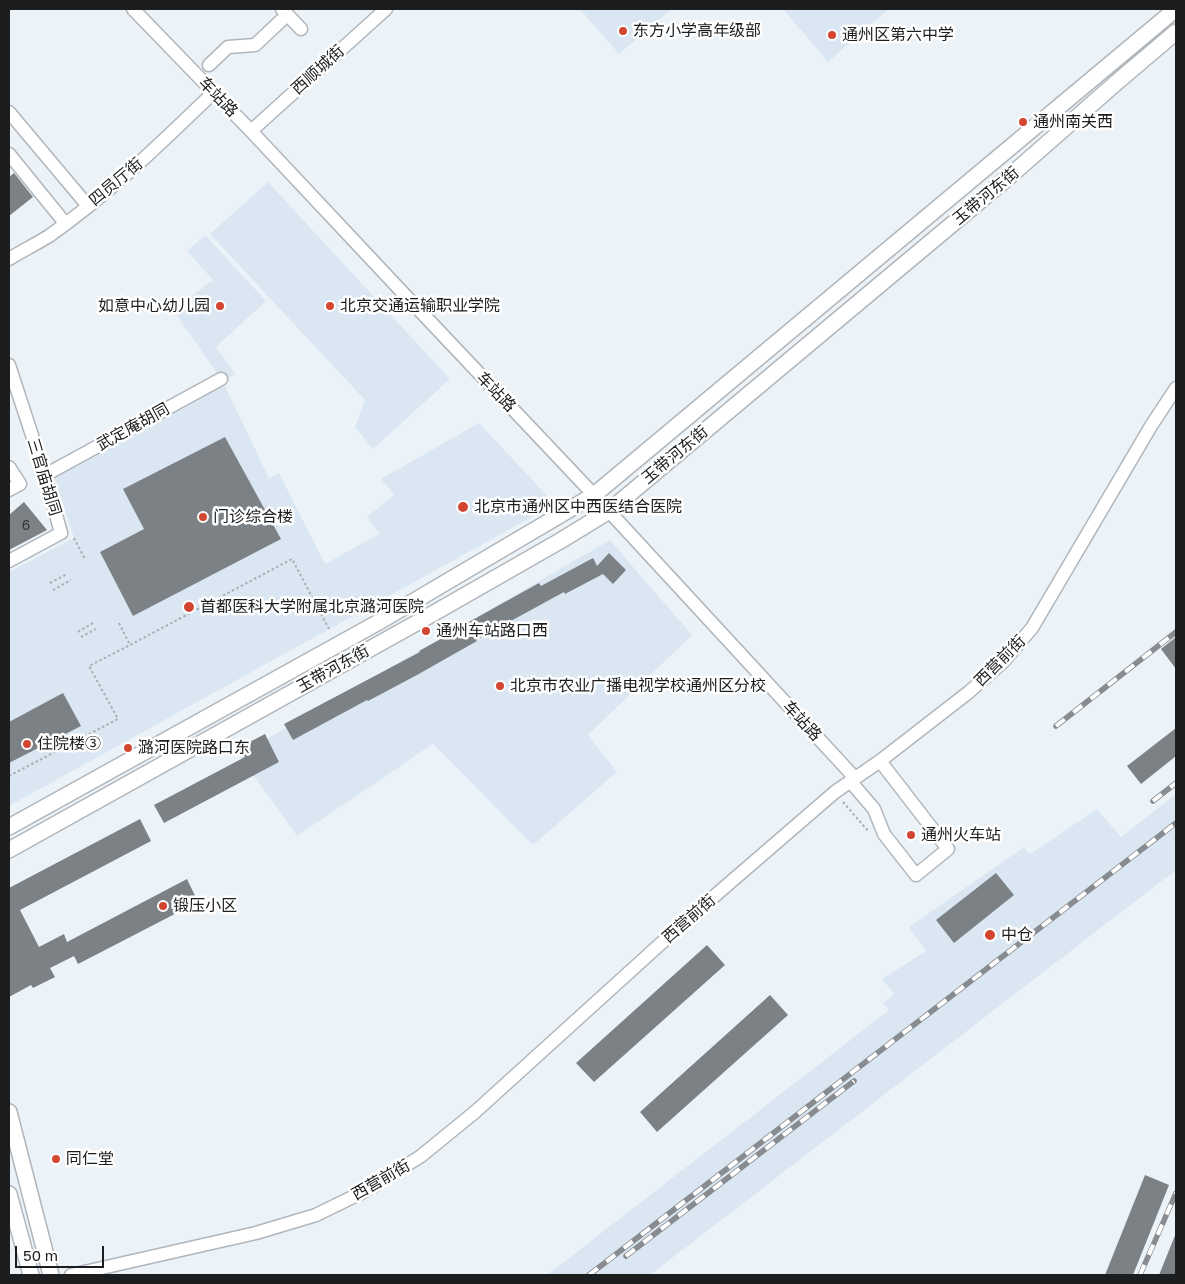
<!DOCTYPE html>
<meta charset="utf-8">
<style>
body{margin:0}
#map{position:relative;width:1185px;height:1284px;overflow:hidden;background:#ecf3f8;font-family:"Golos Text",sans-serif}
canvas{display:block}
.frame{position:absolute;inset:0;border:10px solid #1b1d1f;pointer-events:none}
.scale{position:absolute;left:15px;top:1246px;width:89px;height:22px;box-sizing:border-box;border:2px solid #1b1d1f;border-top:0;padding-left:6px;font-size:15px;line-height:18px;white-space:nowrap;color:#1b1d1f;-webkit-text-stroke:4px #fff;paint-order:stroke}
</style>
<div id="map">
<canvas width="1185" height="1284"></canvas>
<div class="frame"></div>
<div class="scale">50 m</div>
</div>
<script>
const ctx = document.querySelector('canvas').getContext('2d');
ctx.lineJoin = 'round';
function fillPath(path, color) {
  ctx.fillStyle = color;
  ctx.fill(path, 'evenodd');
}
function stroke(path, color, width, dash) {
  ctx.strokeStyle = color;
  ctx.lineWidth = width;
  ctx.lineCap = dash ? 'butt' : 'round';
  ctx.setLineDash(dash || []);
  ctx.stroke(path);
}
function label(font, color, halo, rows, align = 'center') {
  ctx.font = font + ' "Golos Text","Noto Sans SC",sans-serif';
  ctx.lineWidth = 5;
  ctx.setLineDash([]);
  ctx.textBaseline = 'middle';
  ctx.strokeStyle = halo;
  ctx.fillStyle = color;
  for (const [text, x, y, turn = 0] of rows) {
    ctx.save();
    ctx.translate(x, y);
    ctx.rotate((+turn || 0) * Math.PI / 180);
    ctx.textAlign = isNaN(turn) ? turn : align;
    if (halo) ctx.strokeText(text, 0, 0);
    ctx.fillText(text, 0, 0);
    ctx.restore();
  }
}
fillPath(new Path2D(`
 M580 9H672L619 54Z
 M783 9H889L828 62Z
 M268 182 450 379 373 449 355 427 365 400 210 234Z
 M205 235 266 301 216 347 235 374 223 382 173 310 213 280 187 251Z
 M224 384 269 478 279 473 325 564 379 534 367 517 394 495 381 479 479 423 553 502 541 512 9 806V572L74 538 54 477Z
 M610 540 692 635 588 735 617 772 533 845 433 744 297 836 239 755Z
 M1176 794V870L650 1275H547L889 1010 883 1003 894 994 882 979 926 951 909 927 1024 847 1030 854 1097 809 1121 837Z`), '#dae7f2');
fillPath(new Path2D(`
 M14 173 33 197 9 216V177Z
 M225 437 281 539 133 616 100 552 144 529 123 489Z
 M24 502 47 530 9 550V515Z
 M609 553 626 570 613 584 603 574 565 594 564 592 476 640 477 641 417 675 368 701 367 700 293 740 284 724 420 652 419 651 468 624 467 623 539 583 541 586 593 558 597 566Z
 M1176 637V669L1161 649Z
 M63 693 81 726 9 763V722Z
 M1176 728V756L1141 784 1127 766Z
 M265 734 279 762 164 823 154 805 245 757 240 747Z
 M140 819 151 841 20 910 39 947 64 934 67 942 187 879 198 902 78 964 74 956 50 968 55 977 33 988 31 985 9 997V888Z
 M996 873 1014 895 954 943 936 920Z
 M707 945 725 965 594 1082 576 1063Z
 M770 995 788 1015 657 1132 640 1112Z
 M1145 1175 1169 1185 1133 1275H1105Z
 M1176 1233V1275H1159Z`), '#7c8186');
const minor = new Path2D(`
 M133 9 251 131 404 294 594 495 855 778
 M282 9 301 29
 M209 65 228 47 255 45 287 15
 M9 112 88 206
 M251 131 386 9
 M9 154 65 223
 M9 259C22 251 36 244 49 236 109 194 161 143 214 92
 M9 365 45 475 61 533 9 561
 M9 467 20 484 9 490
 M45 475 221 379
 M850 781 874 809 884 834 916 875 948 849 880 761
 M71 1275 256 1233 316 1215 367 1190 421 1156 475 1112 689 918 835 792 880 761 969 692 1003 662 1032 628 1151 426 1176 388`);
const major = new Path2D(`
 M9 827 377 623 594 495 1176 9
 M9 850 420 621 560 541 609 511 1011 175 1117 82 1176 32
 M9 1112 51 1275
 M9 1194 31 1275`);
stroke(minor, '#b0b6bb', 15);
stroke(major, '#b0b6bb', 18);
stroke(new Path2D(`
 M74 538 85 559
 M50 583 67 574
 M53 590 71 580
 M367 604 370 611
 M119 623 130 645 292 559 329 629
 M78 632 93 623
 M81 637 96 629
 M9 776 118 719 89 666 130 645
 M843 802 869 832`), '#a8aeb2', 2, [2.5, 2.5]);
stroke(minor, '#fff', 12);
stroke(major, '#fff', 15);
const rail = new Path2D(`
 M1056 726 1176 632
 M1153 801 1176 783
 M626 1256 854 1081
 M589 1275 1176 823
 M1140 1275 1176 1193`);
stroke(rail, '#888c90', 5.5);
stroke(rail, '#fff', 4, [11]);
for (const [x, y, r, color] of [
 [623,31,5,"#d24631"],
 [832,35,5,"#d24631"],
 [1023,122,5,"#d24631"],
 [220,306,5,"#d24631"],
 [330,306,5,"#d24631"],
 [463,507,6,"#d24631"],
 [203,517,5,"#d24631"],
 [189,607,6,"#d24631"],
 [426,631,5,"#d24631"],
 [500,686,5,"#d24631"],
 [27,744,5,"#d24631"],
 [128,748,5,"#d24631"],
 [911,835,5,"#d24631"],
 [163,906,5,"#d24631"],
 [990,935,6,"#d24631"],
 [56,1159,5,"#d24631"]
]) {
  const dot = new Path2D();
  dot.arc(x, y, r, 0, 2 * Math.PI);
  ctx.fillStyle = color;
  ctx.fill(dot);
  stroke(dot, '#fff', 2);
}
label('14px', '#333639', null, [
 ["6",26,526]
]);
label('16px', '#1b1d1f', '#fff', [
 ["东方小学高年级部",633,31],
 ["通州区第六中学",842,35],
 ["通州南关西",1033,122],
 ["如意中心幼儿园",210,306,"right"],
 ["北京交通运输职业学院",340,306],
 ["北京市通州区中西医结合医院",474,507],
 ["门诊综合楼",213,517],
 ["首都医科大学附属北京潞河医院",200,607],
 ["通州车站路口西",436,631],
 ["北京市农业广播电视学校通州区分校",510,686],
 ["住院楼③",37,744],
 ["潞河医院路口东",138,748],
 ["通州火车站",921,835],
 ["锻压小区",173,906],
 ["中仓",1001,935],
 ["同仁堂",66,1159]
], 'left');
label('16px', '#1b1d1f', '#fff', [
 ["西顺城街",318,70,-42],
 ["车站路",218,97,46],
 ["四员厅街",116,182,-40],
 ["玉带河东街",986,196,-40],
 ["车站路",496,392,46],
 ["武定庵胡同",133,427,-29],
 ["玉带河东街",675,455,-40],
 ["三官庙胡同",44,477,73],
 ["西营前街",1000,661,-45],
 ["玉带河东街",333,669,-29],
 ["车站路",802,721,47],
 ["西营前街",689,919,-41],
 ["西营前街",381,1180,-30]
]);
</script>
